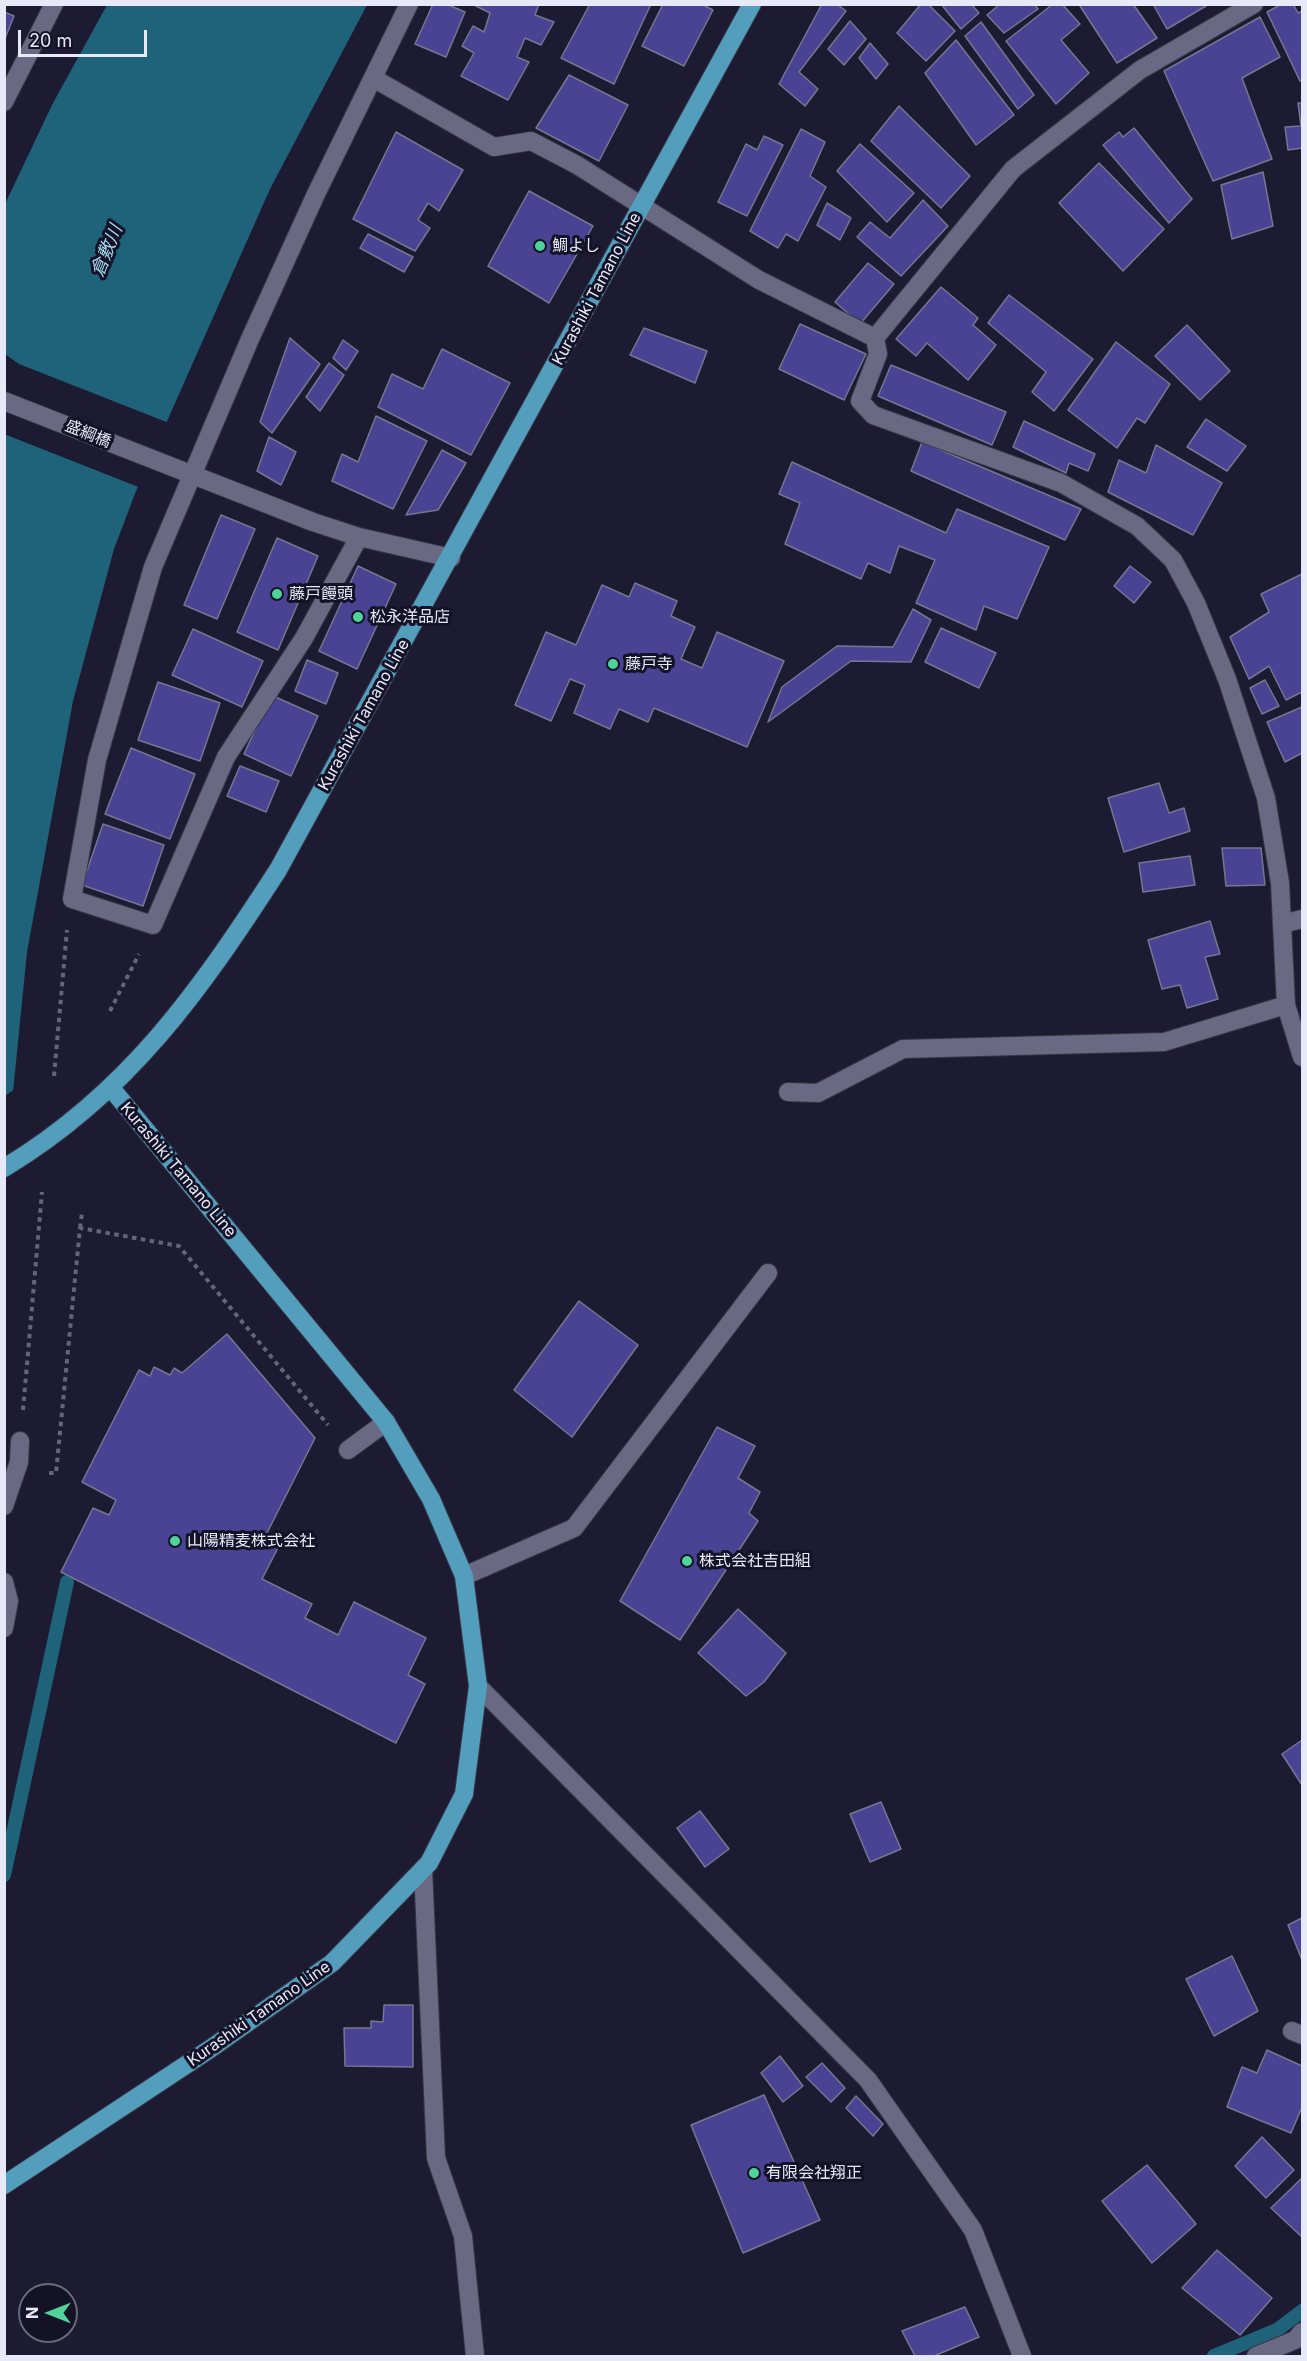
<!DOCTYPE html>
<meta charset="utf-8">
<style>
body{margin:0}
#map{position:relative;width:1307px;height:2361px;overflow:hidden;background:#1c1b31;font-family:Inter,sans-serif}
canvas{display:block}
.frame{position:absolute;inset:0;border:6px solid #e8e9f8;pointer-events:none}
.north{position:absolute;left:18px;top:2283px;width:60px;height:60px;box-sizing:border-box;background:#131227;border:2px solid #68687b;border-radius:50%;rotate:270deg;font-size:16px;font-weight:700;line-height:24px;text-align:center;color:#e8e9f8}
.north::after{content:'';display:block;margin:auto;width:21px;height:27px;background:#4fd399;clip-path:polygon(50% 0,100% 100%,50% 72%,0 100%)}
.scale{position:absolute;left:18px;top:30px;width:129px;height:27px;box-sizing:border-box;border:3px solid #e8e9f8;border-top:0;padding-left:8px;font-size:18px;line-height:21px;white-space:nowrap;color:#e8e9f8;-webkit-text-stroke:4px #131227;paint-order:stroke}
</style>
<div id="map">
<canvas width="1307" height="2361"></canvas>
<div class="frame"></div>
<div class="north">N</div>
<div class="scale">20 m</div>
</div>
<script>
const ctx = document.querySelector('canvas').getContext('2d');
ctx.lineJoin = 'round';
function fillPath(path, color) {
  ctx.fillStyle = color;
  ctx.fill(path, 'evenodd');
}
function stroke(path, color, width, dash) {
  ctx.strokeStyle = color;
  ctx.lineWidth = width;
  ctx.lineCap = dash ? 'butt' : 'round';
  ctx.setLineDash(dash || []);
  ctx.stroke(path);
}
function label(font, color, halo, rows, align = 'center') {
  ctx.font = font + ' Inter,"Noto Sans JP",sans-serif';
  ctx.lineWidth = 6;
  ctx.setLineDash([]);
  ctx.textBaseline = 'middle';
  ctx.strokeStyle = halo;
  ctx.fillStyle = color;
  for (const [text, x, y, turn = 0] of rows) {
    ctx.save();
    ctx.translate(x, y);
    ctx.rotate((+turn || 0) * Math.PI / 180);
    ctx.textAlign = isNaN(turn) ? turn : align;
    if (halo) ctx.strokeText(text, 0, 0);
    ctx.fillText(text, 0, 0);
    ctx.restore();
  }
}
fillPath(new Path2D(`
 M107 5H367L270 189 136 491 114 549 73 701 27 952 5 1172V204L53 103Z`), '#1f637b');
fillPath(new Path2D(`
 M5 354 19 364 169 423 141 488 4 434Z
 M15 1089 7 1172 4 1175 5 1096Z`), '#1c1b31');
stroke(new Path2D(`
 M4 1875 67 1582
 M1214 2356 1277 2330 1302 2311`), '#1f637b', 14);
const building = new Path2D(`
 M433 4H446L465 12 446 57 415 44Z
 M472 4H539L535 15 554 22 541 45 525 38 517 57 529 62 508 100 461 76 474 53 462 46 473 26 484 32 490 13Z
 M590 4H651L614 84 561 58Z
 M663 4H701L713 10 684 66 642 46Z
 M822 4H837L846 11 799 72 818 89 805 106 779 84Z
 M921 4H928L955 31 926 61 897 33Z
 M941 4H971L979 13 961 29Z
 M1000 4H1034L1038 9 1004 33 987 15Z
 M1053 4H1062L1080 24 1061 40 1089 73 1056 104 1006 41Z
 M1083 4H1133L1157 38 1117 63 1080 6Z
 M1153 4H1205L1206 6 1167 29Z
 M1282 4H1293L1298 13 1302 11V80L1300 81 1267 12Z
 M4 12 14 16 4 41Z
 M1260 17 1280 57 1242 78 1272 159 1213 181 1164 71Z
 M850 21 866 39 844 65 828 49Z
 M981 22 1034 95 1018 109 965 36Z
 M956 40 1014 115 976 145 925 73Z
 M870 43 888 64 876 79 859 58Z
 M569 75 628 105 599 161 536 128Z
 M1298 103H1302V148L1288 150 1285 127 1301 126Z
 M899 106 970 176 941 208 871 141Z
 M1134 128 1192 199 1169 223 1103 145 1119 132 1123 137Z
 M801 129 825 142 810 176 826 187 798 241 786 234 778 248 750 231Z
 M396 132 463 170 439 211 428 203 418 220 430 228 415 251 353 219Z
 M764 136 783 145 747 216 718 202 746 144 757 150Z
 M860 144 914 193 887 222 837 171Z
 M1099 163 1164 229 1123 271 1059 203Z
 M1263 172 1273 226 1232 239 1221 185Z
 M529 191 593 226 549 303 488 266Z
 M923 200 948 226 901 276 857 237 870 222 890 238Z
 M827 203 851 218 840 240 817 225Z
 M368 234 413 257 404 272 360 248Z
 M868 263 894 284 860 324 835 302Z
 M941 287 978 318 973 325 996 345 968 380 927 343 916 356 896 339Z
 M1009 295 1093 359 1054 411 1032 392 1046 372 988 323Z
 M800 324 866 354 844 400 779 369Z
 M1187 325 1230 371 1200 400 1155 356Z
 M644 328 707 351 695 383 630 355Z
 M290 338 320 364 272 433 260 422Z
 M343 340 358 351 346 370 333 358Z
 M1116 342 1170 384 1145 423 1137 418 1117 448 1068 410Z
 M442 349 510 383 471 455 378 407 392 374 423 389Z
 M329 363 344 375 320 411 306 397Z
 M891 365 1006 412 992 445 878 396Z
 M376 416 427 441 393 509 332 481 342 454 358 462Z
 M1206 419 1246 446 1227 471 1187 447Z
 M1024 421 1095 454 1088 471 1069 463 1066 473 1013 447Z
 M269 437 296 452 281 485 257 471Z
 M922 442 1081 509 1065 540 911 471Z
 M1156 445 1222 483 1193 535 1108 492 1119 460 1146 473Z
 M442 450 466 463 438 510 406 515Z
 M792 462 946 533 957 509 1049 547 1017 619 984 606 976 630 916 603 935 560 899 546 890 573 868 563 861 579 785 544 800 503 779 494Z
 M221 515 255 529 217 619 184 605Z
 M277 538 318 556 278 650 237 632Z
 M358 566 396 584 357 669 319 651Z
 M1130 566 1151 582 1134 603 1114 586Z
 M1302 574V692L1286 700 1269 666 1249 679 1230 637 1269 612 1261 594Z
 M635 583 677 601 671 616 695 627 681 659 702 668 717 632 784 661 747 747 654 708 648 722 619 709 610 729 574 713 585 685 570 679 551 721 515 705 546 632 576 645 602 585 629 597Z
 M913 609 931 620 911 662 851 661 768 722 782 687 837 646 893 647Z
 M941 628 996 653 979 688 925 662Z
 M193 629 263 661 242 707 172 675Z
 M307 660 338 673 326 704 295 691Z
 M1265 680 1279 706 1262 714 1250 688Z
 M158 682 220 703 200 761 138 740Z
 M271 695 318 716 291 776 244 754Z
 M1302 707V753L1285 762 1267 722Z
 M131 748 195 774 170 839 105 814Z
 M240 766 279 781 266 812 227 796Z
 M1159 783 1169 813 1184 808 1190 831 1124 852 1108 798Z
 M103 824 164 845 143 906 82 885Z
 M1222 848H1261L1265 885 1226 886Z
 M1190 856 1195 885 1143 892 1139 863Z
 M1210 921 1220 954 1205 957 1218 999 1187 1008 1180 985 1162 989 1148 940Z
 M579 1301 638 1345 572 1437 514 1390Z
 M227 1334 315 1438 265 1537 280 1544 262 1579 312 1604 305 1618 338 1635 354 1602 426 1638 408 1675 425 1684 396 1743 61 1572 93 1508 109 1515 116 1500 82 1482 139 1370 150 1376 154 1367 170 1375 174 1368 182 1373Z
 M717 1427 755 1446 738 1478 760 1492 749 1513 758 1521 680 1640 620 1601Z
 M738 1609 786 1653 764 1682 746 1696 698 1653Z
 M1302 1740V1785L1282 1754Z
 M881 1802 901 1849 870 1862 850 1814Z
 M700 1811 729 1849 705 1867 677 1828Z
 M1302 1918V1960L1288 1925Z
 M1232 1956 1258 2011 1214 2036 1186 1979Z
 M384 2005H413V2067L345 2066 344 2028H371V2021L383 2022Z
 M1267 2050 1302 2066V2107L1291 2133 1227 2107 1242 2067 1257 2073Z
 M780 2056 803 2086 783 2102 761 2073Z
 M822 2063 845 2088 831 2102 806 2077Z
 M764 2095 820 2220 743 2253 691 2125Z
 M856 2096 883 2124 873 2136 846 2108Z
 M1262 2137 1294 2170 1266 2198 1235 2166Z
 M1147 2165 1196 2224 1152 2263 1102 2201Z
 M1302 2178V2237L1271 2208Z
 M1217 2250 1272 2298 1240 2335 1182 2288Z
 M965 2307 979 2337 934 2356H915L902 2331Z`);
fillPath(building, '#4a4393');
stroke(building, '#757691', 1.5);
const minor = new Path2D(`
 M373 78 494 147 531 141 577 165 759 280 875 338
 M4 102 54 4
 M875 338 878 354 860 401 873 415 1061 483 1137 526 1173 560 1196 603 1227 679 1266 798 1280 883 1286 1005 1302 1057
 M875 338 1013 169 1140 70 1254 4
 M4 401 313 522 359 537 451 558
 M359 537 304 638 226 757 153 925 72 899 97 760 153 567 250 339 316 194 409 4
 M1282 924 1302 919
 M788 1092 818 1093 903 1049 1164 1042 1286 1005
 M348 1450 386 1422
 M4 1506 19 1462 20 1441
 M464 1576 574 1528 768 1273
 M4 1582 9 1601 4 1628
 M478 1686 868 2080 973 2230 1022 2356
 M423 1869 436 2158 463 2236 475 2356
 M1292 2031 1302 2035
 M1256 2356 1295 2340 1302 2332`);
const major = new Path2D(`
 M4 1168C129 1093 201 989 278 870L752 4
 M4 2185 210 2049 332 1963 429 1863 464 1794 478 1686 464 1576 431 1499 386 1422 111 1088`);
stroke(minor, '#383749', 20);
stroke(major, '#383749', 20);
stroke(new Path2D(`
 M110 1011 139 954
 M54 1076 67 930
 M80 1228 82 1213
 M23 1410 42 1192
 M49 1473H56L80 1228 179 1246 328 1425`), '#656578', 4, [4.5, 4.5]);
stroke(minor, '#696984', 18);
stroke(major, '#529ebc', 18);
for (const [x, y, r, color] of [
 [540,246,6,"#4fd399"],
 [277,594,6,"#4fd399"],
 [358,617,6,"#4fd399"],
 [613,664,6,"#4fd399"],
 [175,1541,6,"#4fd399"],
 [687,1561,6,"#4fd399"],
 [754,2173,6,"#4fd399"]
]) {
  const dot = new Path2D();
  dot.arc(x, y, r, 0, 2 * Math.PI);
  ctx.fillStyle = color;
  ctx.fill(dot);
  stroke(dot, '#131227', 2);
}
label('16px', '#e8e9f8', '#131227', [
 ["鯛よし",552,246],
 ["藤戸饅頭",289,594],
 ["松永洋品店",370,617],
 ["藤戸寺",625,664],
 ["山陽精麦株式会社",187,1541],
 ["株式会社吉田組",699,1561],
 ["有限会社翔正",766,2173]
], 'left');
label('16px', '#e8e9f8', '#131227', [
 ["Kurashiki Tamano Line",597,289,-62],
 ["盛綱橋",88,434,22],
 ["Kurashiki Tamano Line",364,715,-61],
 ["Kurashiki Tamano Line",178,1170,50],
 ["Kurashiki Tamano Line",259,2014,-35]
]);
label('italic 18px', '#a5daf0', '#131227', [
 ["倉敷川",107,251,-68]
]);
</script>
